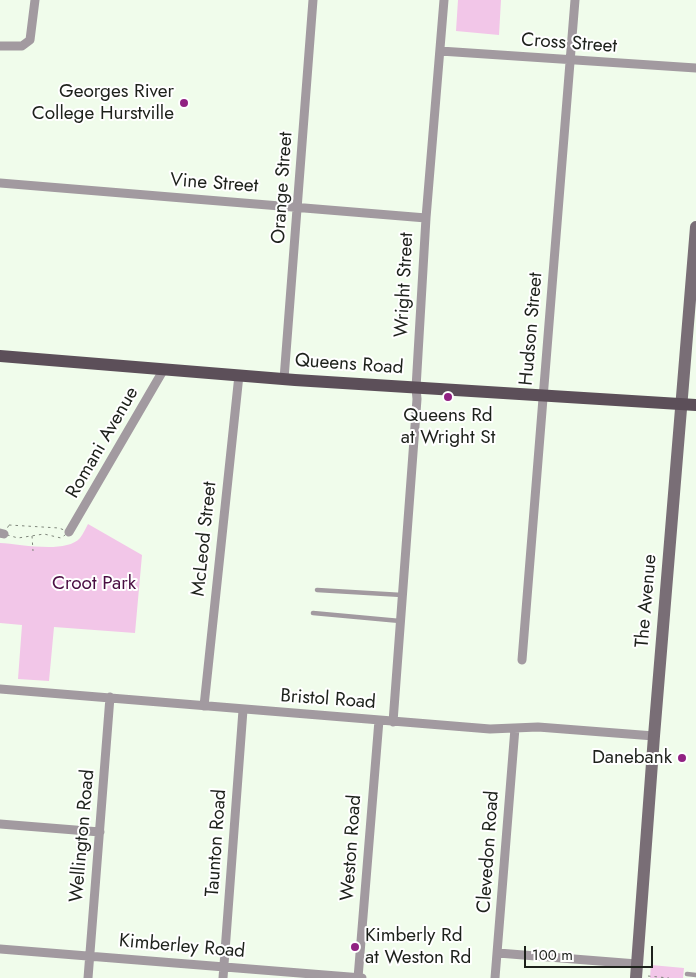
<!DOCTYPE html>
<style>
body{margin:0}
#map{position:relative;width:696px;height:978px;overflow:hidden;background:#f0fceb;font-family:Jost,sans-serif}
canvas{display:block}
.scale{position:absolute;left:524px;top:946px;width:129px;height:22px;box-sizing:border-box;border:2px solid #1d211b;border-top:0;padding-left:6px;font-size:15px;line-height:18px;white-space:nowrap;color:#1d211b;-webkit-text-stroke:4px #fff;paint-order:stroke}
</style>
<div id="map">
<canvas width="696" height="978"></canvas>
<div class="scale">100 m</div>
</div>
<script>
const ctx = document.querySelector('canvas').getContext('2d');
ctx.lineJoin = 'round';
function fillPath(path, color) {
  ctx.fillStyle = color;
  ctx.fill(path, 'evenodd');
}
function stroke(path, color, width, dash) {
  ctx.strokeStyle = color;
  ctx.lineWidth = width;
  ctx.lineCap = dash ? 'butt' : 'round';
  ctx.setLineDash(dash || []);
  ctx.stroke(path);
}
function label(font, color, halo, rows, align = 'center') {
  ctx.font = font + ' Jost,sans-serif';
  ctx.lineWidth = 4;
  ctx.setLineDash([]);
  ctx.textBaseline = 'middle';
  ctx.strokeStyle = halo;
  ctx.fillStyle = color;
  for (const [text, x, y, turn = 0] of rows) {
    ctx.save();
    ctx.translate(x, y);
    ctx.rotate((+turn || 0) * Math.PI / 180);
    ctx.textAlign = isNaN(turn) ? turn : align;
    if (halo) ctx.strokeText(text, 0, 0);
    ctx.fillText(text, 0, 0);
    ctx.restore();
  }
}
fillPath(new Path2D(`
 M458 0H501L499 35 456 31Z
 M88 524 142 555 135 633 54 627 49 681 18 679 22 625 0 623V543C20 544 66 554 80 538 83 534 86 528 88 524Z
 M651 965 684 968 683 978H650Z`), '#f2c6e8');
stroke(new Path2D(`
 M9 525 59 528 69 532 61 538 44 534 18 538 4 534Z
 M32 536 33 551
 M648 976 669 978`), '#7d8479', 1, [2.5, 4]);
stroke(new Path2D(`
 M317 590 402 595
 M313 613 400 621
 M687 974 696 975`), '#a29aa0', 4.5);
stroke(new Path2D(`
 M0 46H22L30 40 35 0
 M440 51 696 68
 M0 183 426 218
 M284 379 313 0
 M69 532 164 369
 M0 533 4 534
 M522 660 575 0
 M0 689 490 729 538 727 654 736
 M204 706 239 375
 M393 722 417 399 416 388 426 218 444 0
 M0 824 100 832
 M0 949 362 978
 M498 953 637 964
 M88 978 110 697
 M223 978 243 710
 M358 978 379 720
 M495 978 515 728`), '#a29aa0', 9);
stroke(new Path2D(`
 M636 978 654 736 696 227`), '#796e76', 12);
stroke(new Path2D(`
 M0 356 295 380 696 405`), '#5c4f59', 12);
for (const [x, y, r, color] of [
 [184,103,5,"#912182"],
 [448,397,5,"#912182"],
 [682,758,5,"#912182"],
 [355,947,5,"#912182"]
]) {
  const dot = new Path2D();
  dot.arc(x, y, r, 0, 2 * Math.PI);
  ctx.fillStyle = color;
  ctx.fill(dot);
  stroke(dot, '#fff', 2);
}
label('19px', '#1d211b', '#fff', [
 ["Cross Street",569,44,4],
 ["Vine Street",214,184,4],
 ["Orange Street",283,188,-86],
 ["Wright Street",405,285,-87],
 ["Hudson Street",532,329,-85],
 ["Queens Road",349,365,4],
 ["Romani Avenue",103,443,-60],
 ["McLeod Street",205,539,-84],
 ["The Avenue",647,601,-85],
 ["Bristol Road",328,700,4],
 ["Wellington Road",83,836,-85],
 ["Taunton Road",217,843,-86],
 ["Weston Road",352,848,-86],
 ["Clevedon Road",489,852,-86],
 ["Kimberley Road",182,947,5]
]);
label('19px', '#1d211b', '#fff', [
 ["Georges River",174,92],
 ["College Hurstville",174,114],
 ["Queens Rd",448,416,"center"],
 ["at Wright St",448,438,"center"],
 ["Danebank",672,758],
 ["Kimberly Rd",365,936,"left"],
 ["at Weston Rd",365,958,"left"]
], 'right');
label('19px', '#4b0e43', '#fff', [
 ["Croot Park",94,584]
]);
</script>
